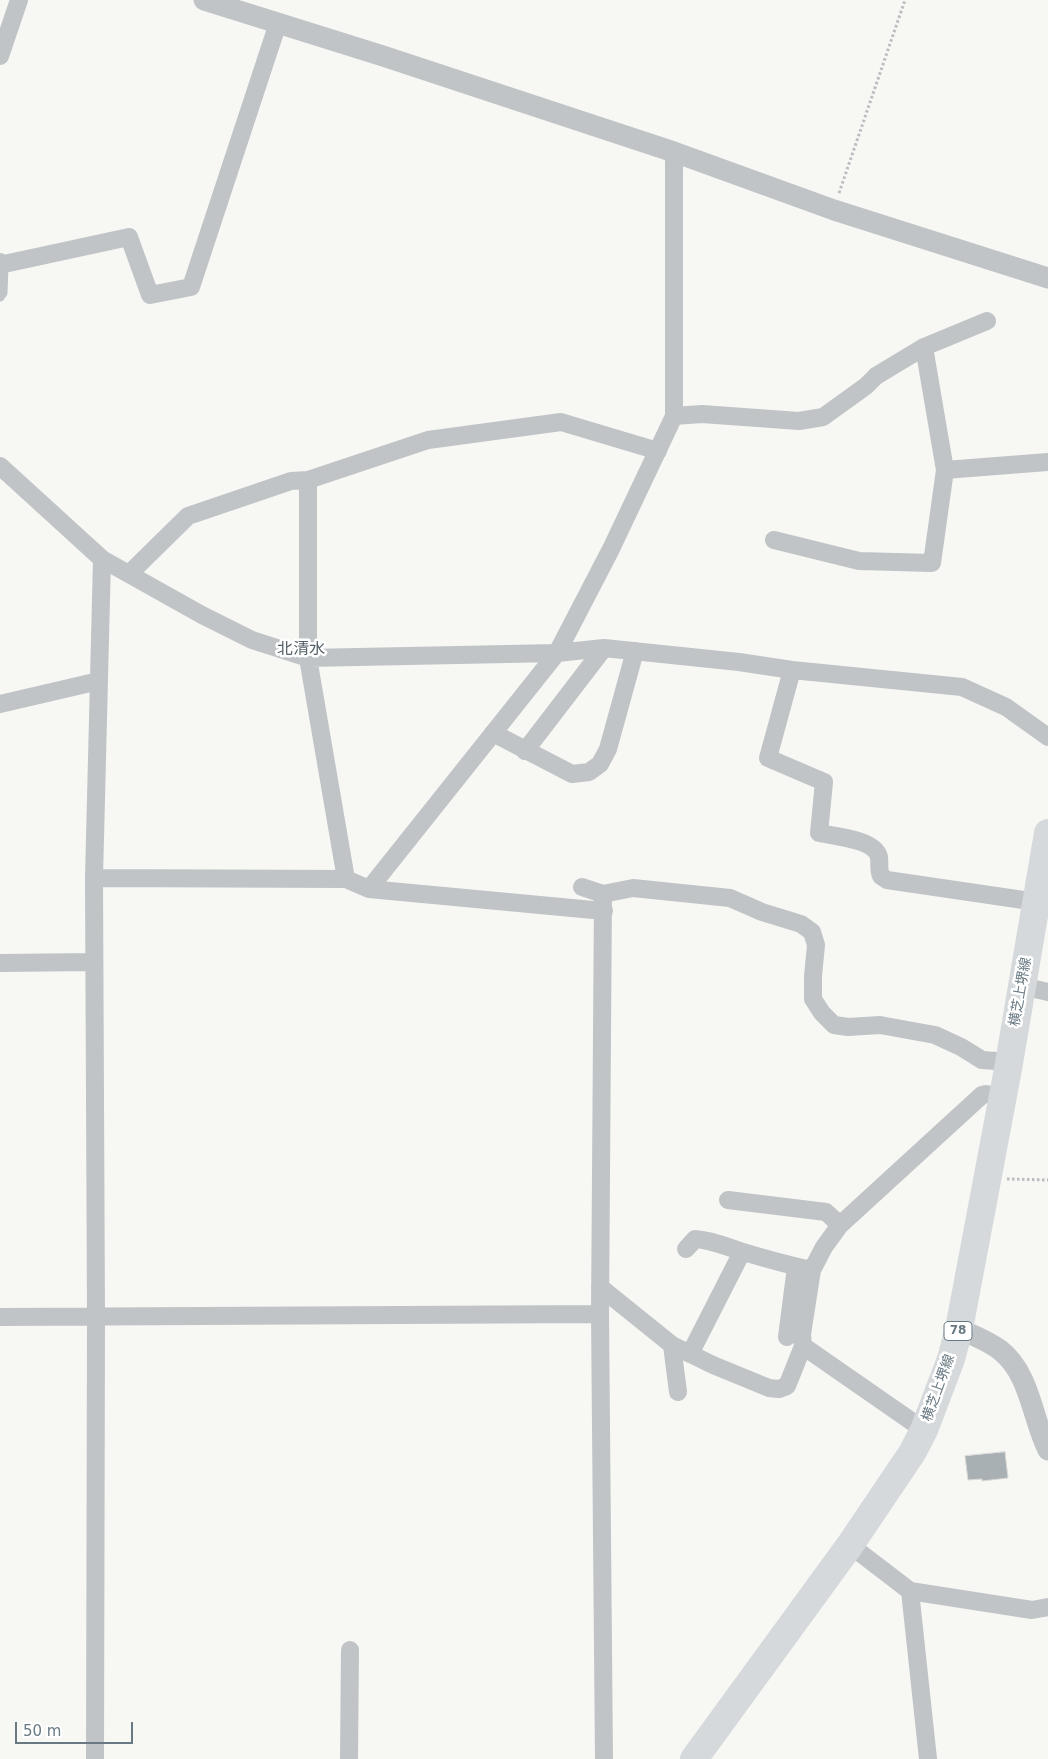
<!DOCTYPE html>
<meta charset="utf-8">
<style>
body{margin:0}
#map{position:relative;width:1048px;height:1759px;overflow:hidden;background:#f7f7f4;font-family:"DejaVu Sans",sans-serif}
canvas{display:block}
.scale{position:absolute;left:15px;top:1722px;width:118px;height:22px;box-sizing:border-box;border:2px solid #687983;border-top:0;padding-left:6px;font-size:15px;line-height:18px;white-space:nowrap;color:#687983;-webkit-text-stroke:4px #fff;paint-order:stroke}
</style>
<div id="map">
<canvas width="1048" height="1759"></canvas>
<div class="scale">50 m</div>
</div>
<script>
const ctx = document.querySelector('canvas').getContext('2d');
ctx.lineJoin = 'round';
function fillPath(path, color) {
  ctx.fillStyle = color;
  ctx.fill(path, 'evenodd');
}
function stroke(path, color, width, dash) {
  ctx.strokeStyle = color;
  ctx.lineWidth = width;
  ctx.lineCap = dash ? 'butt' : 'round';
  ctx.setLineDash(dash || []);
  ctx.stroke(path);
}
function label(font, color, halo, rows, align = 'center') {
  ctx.font = font + ' "DejaVu Sans","Noto Sans JP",sans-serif';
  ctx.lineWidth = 5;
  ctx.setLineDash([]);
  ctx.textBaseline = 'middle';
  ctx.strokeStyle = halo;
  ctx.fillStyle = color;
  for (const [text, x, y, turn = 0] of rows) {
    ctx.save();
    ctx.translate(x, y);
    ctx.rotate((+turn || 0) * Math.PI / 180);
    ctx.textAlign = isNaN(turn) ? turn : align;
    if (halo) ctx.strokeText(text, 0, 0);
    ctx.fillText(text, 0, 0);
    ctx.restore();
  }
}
const building = new Path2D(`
 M1005 1452 1008 1478 982 1481V1479L968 1480 965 1456Z`);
fillPath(building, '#a8b0b4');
stroke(building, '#d8d8d6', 1);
stroke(new Path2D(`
 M839 193 905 0
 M1007 1179 1048 1180`), '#babdbf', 3, [2.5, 2.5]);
stroke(new Path2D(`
 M0 297 3 293 4 264`), '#c0c4c7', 9);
stroke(new Path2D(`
 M0 56 19 0
 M0 262 4 264 129 237 150 295 191 287 278 23
 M674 416 702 414 799 421 823 417 866 386 876 376 924 347 987 321
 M0 466 102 559 202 615 252 640 308 658 557 653 604 648 739 662 792 670 962 687 1006 707 1048 737
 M945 470 1048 462
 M308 480V658L346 879
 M774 540 859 561 932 563 945 470 924 347
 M129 574 188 516 291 481 308 480 428 440 561 422 658 451
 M792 670 768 758 824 782 819 833C834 836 875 839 879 857 880 863 878 869 881 876L887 880 1037 902
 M0 704 99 681
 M493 733 572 774 589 772 600 764 608 749 635 651
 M525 751 604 648
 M94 878 346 879 369 889 604 911
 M582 887 603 894 633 888 730 898 762 912 801 924 812 932 816 945 813 976V999L822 1013 834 1025 848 1027 880 1025 935 1035 961 1047 982 1060 996 1061 1008 1069
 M369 889 557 653 611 549 674 416V152
 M603 894 600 1314 604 1759
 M0 963 94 962
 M1022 986 1048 992
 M728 1200 826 1212 840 1225
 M686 1249 695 1239C711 1240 725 1246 740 1251 763 1258 788 1265 812 1270
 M600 1287 672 1345 713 1365 769 1388 779 1389 787 1386 803 1346 802 1334 812 1270 824 1247 840 1225 982 1095 986 1094 1003 1097
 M0 1317 600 1314
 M787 1337 796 1267
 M672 1345 678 1392
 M803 1346 924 1430
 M690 1354 742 1252
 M850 1545 910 1591 1032 1610 1048 1607
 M910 1591 928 1759
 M95 1759 96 1317 94 878 102 559
 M349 1759 350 1650`), '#c0c4c7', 18);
stroke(new Path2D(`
 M204 0 383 56 674 152 834 210 1048 278
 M959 1329C973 1335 988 1341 1000 1350 1030 1373 1032 1418 1048 1450`), '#c0c4c7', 21);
stroke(new Path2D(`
 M694 1759 850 1545 912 1453 924 1430 951 1359 959 1329 1008 1069 1048 833`), '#d5d9dc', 28);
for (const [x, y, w] of [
 [958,1331,28]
]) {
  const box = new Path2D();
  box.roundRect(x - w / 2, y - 9.5, w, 19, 4);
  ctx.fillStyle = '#fff';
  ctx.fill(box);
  stroke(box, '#687983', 1);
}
label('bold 12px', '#687983', null, [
 ["78",958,1331]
]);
label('14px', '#687983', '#fff', [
 ["横芝上堺線",1021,992,-80],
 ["横芝上堺線",939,1388,-70]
]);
label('16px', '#556168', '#fff', [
 ["北清水",301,650]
]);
</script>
